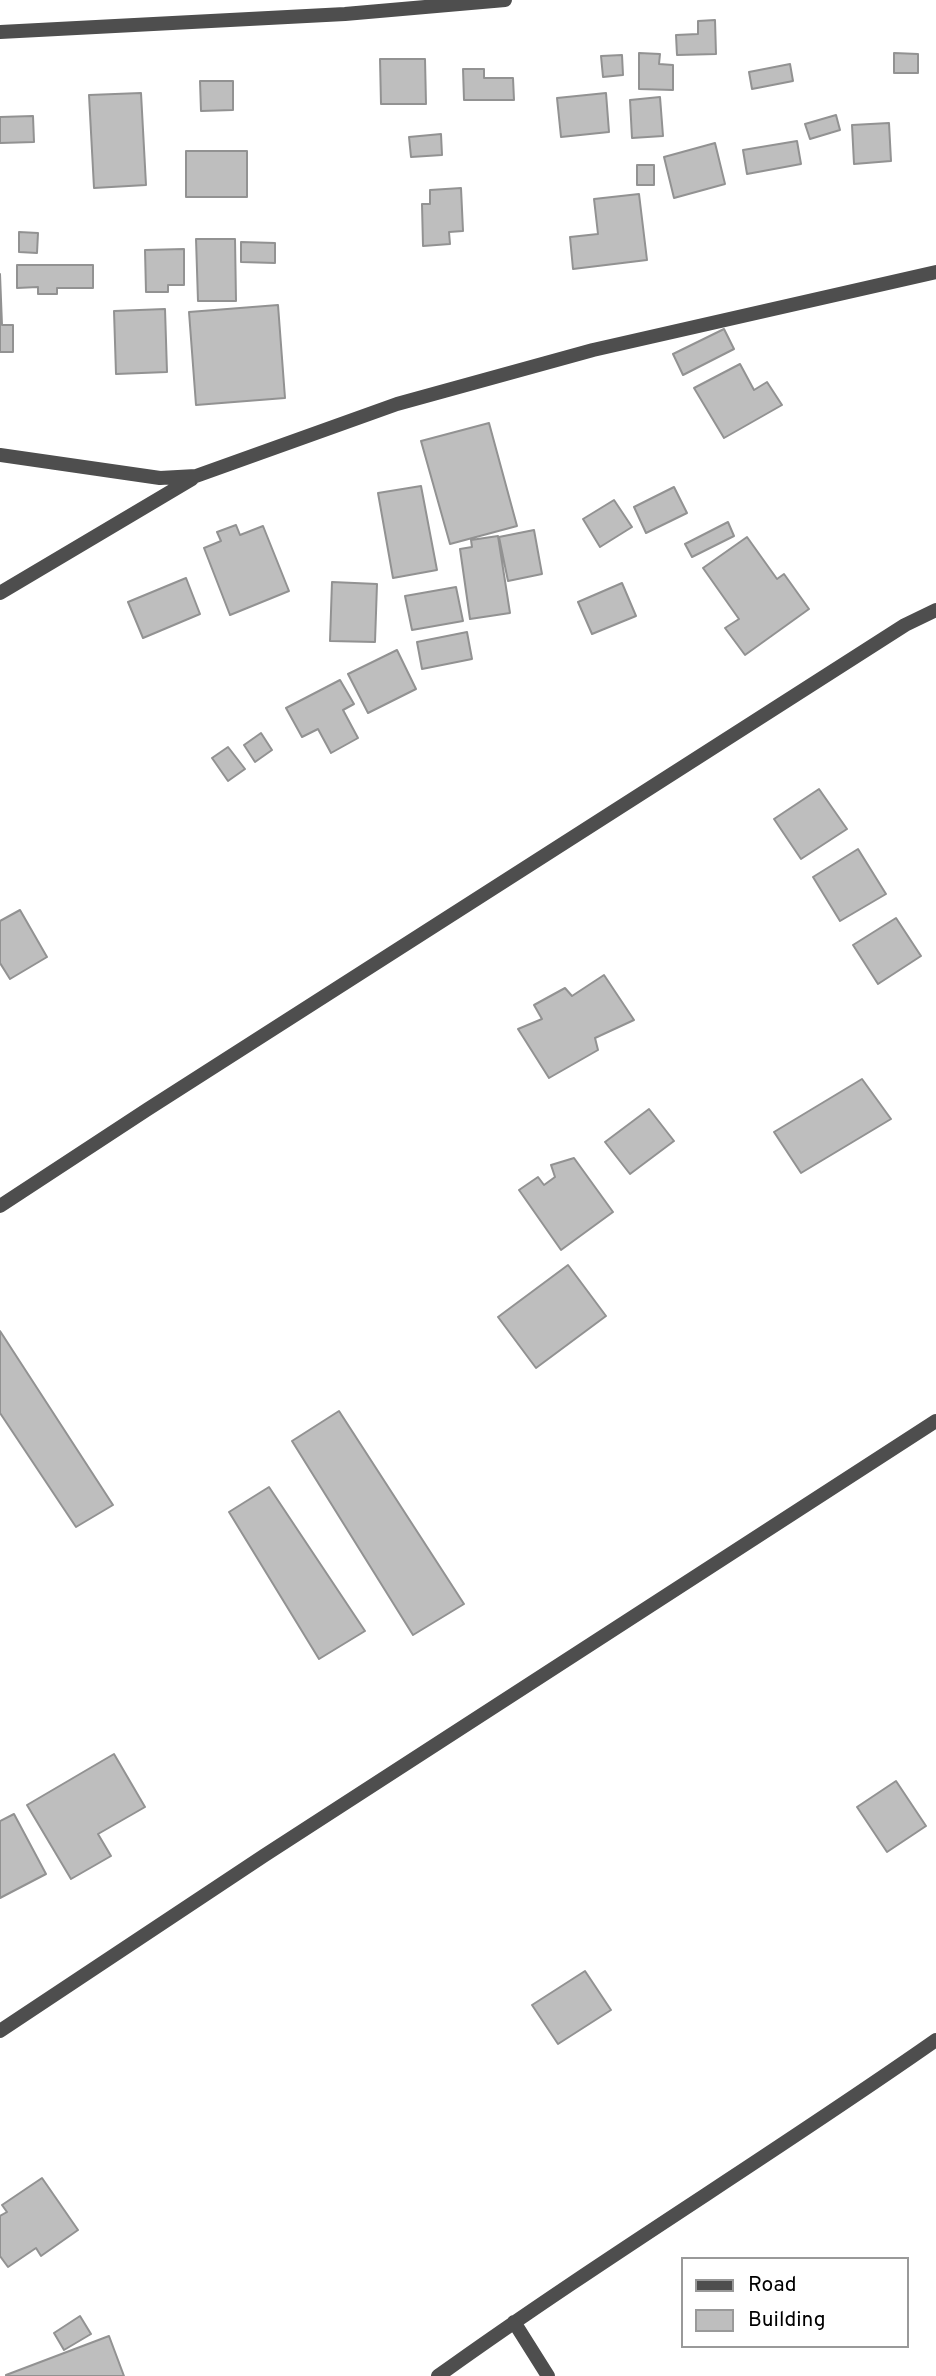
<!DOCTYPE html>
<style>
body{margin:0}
#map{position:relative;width:936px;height:2376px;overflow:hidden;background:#fff;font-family:Overpass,sans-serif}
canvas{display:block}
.legend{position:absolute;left:681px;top:2257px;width:228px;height:91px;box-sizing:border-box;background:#fff;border:2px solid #999;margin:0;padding:9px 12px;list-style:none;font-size:21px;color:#000}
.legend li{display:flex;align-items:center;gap:14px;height:35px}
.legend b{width:35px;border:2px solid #999}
</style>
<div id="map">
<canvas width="936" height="2376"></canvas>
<ul class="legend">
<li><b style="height:9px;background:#4e4e4e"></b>Road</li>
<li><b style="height:19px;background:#bebebe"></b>Building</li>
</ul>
</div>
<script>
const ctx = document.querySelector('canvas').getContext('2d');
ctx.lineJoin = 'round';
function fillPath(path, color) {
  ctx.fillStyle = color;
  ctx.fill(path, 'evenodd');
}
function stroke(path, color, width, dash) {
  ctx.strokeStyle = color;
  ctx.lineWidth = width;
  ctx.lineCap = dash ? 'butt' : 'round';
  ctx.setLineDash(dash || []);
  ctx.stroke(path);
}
const building = new Path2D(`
 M715 20 716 54 677 55 676 35 698 34V21Z
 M639 53 660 54 659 64 673 65V90L639 89Z
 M894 53 918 54V73H894Z
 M622 55 623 75 603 77 601 56Z
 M380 59H425L426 104H381Z
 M790 64 793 81 752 89 749 72Z
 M463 69H484V78H513L514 100H464Z
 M200 81H233V110L201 111Z
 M141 93 146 185 94 188 89 95Z
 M606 93 609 132 561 137 557 98Z
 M660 97 663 136 632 138 630 100Z
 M836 115 840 130 810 139 805 124Z
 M33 116 34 142 0 143V117Z
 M889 123 891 161 854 164 852 125Z
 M441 134 442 155 411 157 409 137Z
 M797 141 801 164 747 174 743 150Z
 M715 143 725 184 674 198 664 157Z
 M186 151H247V197H186Z
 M637 165H654V185H637Z
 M461 188 463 231 449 232 450 244 423 246 422 204H430V190Z
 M639 194 647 260 573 269 570 237 598 234 594 199Z
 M19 232 38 233 37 253 19 252Z
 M196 239H235L236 301H198Z
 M241 242 275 243V263L241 262Z
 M184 249V285H168V292H146L145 250Z
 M17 265H93V288H57V294H38V287L17 288Z
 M0 274 2 325H13V352H0Z
 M278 305 285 398 196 405 189 312Z
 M165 309 167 372 116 374 114 311Z
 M724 329 734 349 683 375 673 354Z
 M740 364 754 390 767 382 782 405 724 438 694 388Z
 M489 423 517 526 450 544 421 441Z
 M421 486 437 570 393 578 378 493Z
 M674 487 687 513 646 533 634 507Z
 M614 500 632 527 600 547 583 519Z
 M728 522 734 536 692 557 685 544Z
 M236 525 240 535 263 526 289 591 230 615 204 548 221 541 217 532Z
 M534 530 542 574 508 581 499 537Z
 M498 536 510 613 470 619 460 549 472 547 471 540Z
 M747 537 777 579 784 574 809 609 745 655 725 628 739 619 703 568Z
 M186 578 200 614 143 638 128 602Z
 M332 582 377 584 375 642 330 641Z
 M622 583 636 616 592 634 578 602Z
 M456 587 463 621 412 630 405 596Z
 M467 632 472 659 422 669 417 642Z
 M397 650 416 689 368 713 348 674Z
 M340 680 354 704 343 710 358 738 331 753 318 729 302 737 286 708Z
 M261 733 272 750 255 762 244 745Z
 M228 747 245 769 228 781 212 758Z
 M819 789 847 829 801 859 774 819Z
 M858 849 886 894 840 921 813 877Z
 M20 910 47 957 10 979 0 963V921Z
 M896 918 921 956 878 984 853 945Z
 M604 975 634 1020 595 1038 598 1050 549 1078 518 1029 542 1019 534 1005 565 988 572 996Z
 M862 1079 891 1119 801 1173 774 1132Z
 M649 1109 674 1141 630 1174 605 1142Z
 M574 1158 613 1212 561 1250 519 1190 538 1177 544 1185 555 1177 551 1165Z
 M568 1265 606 1316 536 1368 498 1317Z
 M0 1331 113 1505 76 1527 0 1413Z
 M339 1411 464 1604 413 1635 292 1441Z
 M269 1487 365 1631 319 1659 229 1512Z
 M114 1754 145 1807 98 1834 111 1856 71 1879 27 1805Z
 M896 1781 926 1826 887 1852 857 1807Z
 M14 1814 46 1874 0 1898V1821Z
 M585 1971 611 2010 558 2044 532 2005Z
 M42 2178 78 2230 41 2256 36 2248 8 2267 0 2256V2216L7 2212 2 2205Z
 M80 2316 91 2334 64 2350 54 2333Z
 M109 2336 124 2376H6V2375Z`);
fillPath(building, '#bebebe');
stroke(building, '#929292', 2);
stroke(new Path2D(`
 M0 32 345 14 505 0
 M0 455 160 478 196 476 397 404 593 350 936 272
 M0 593 192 479
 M0 1206 148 1109 905 625 936 610
 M0 2031 265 1855 936 1421
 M514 2322 548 2376
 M438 2376C601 2259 772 2155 936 2040`), '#4e4e4e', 14);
</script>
